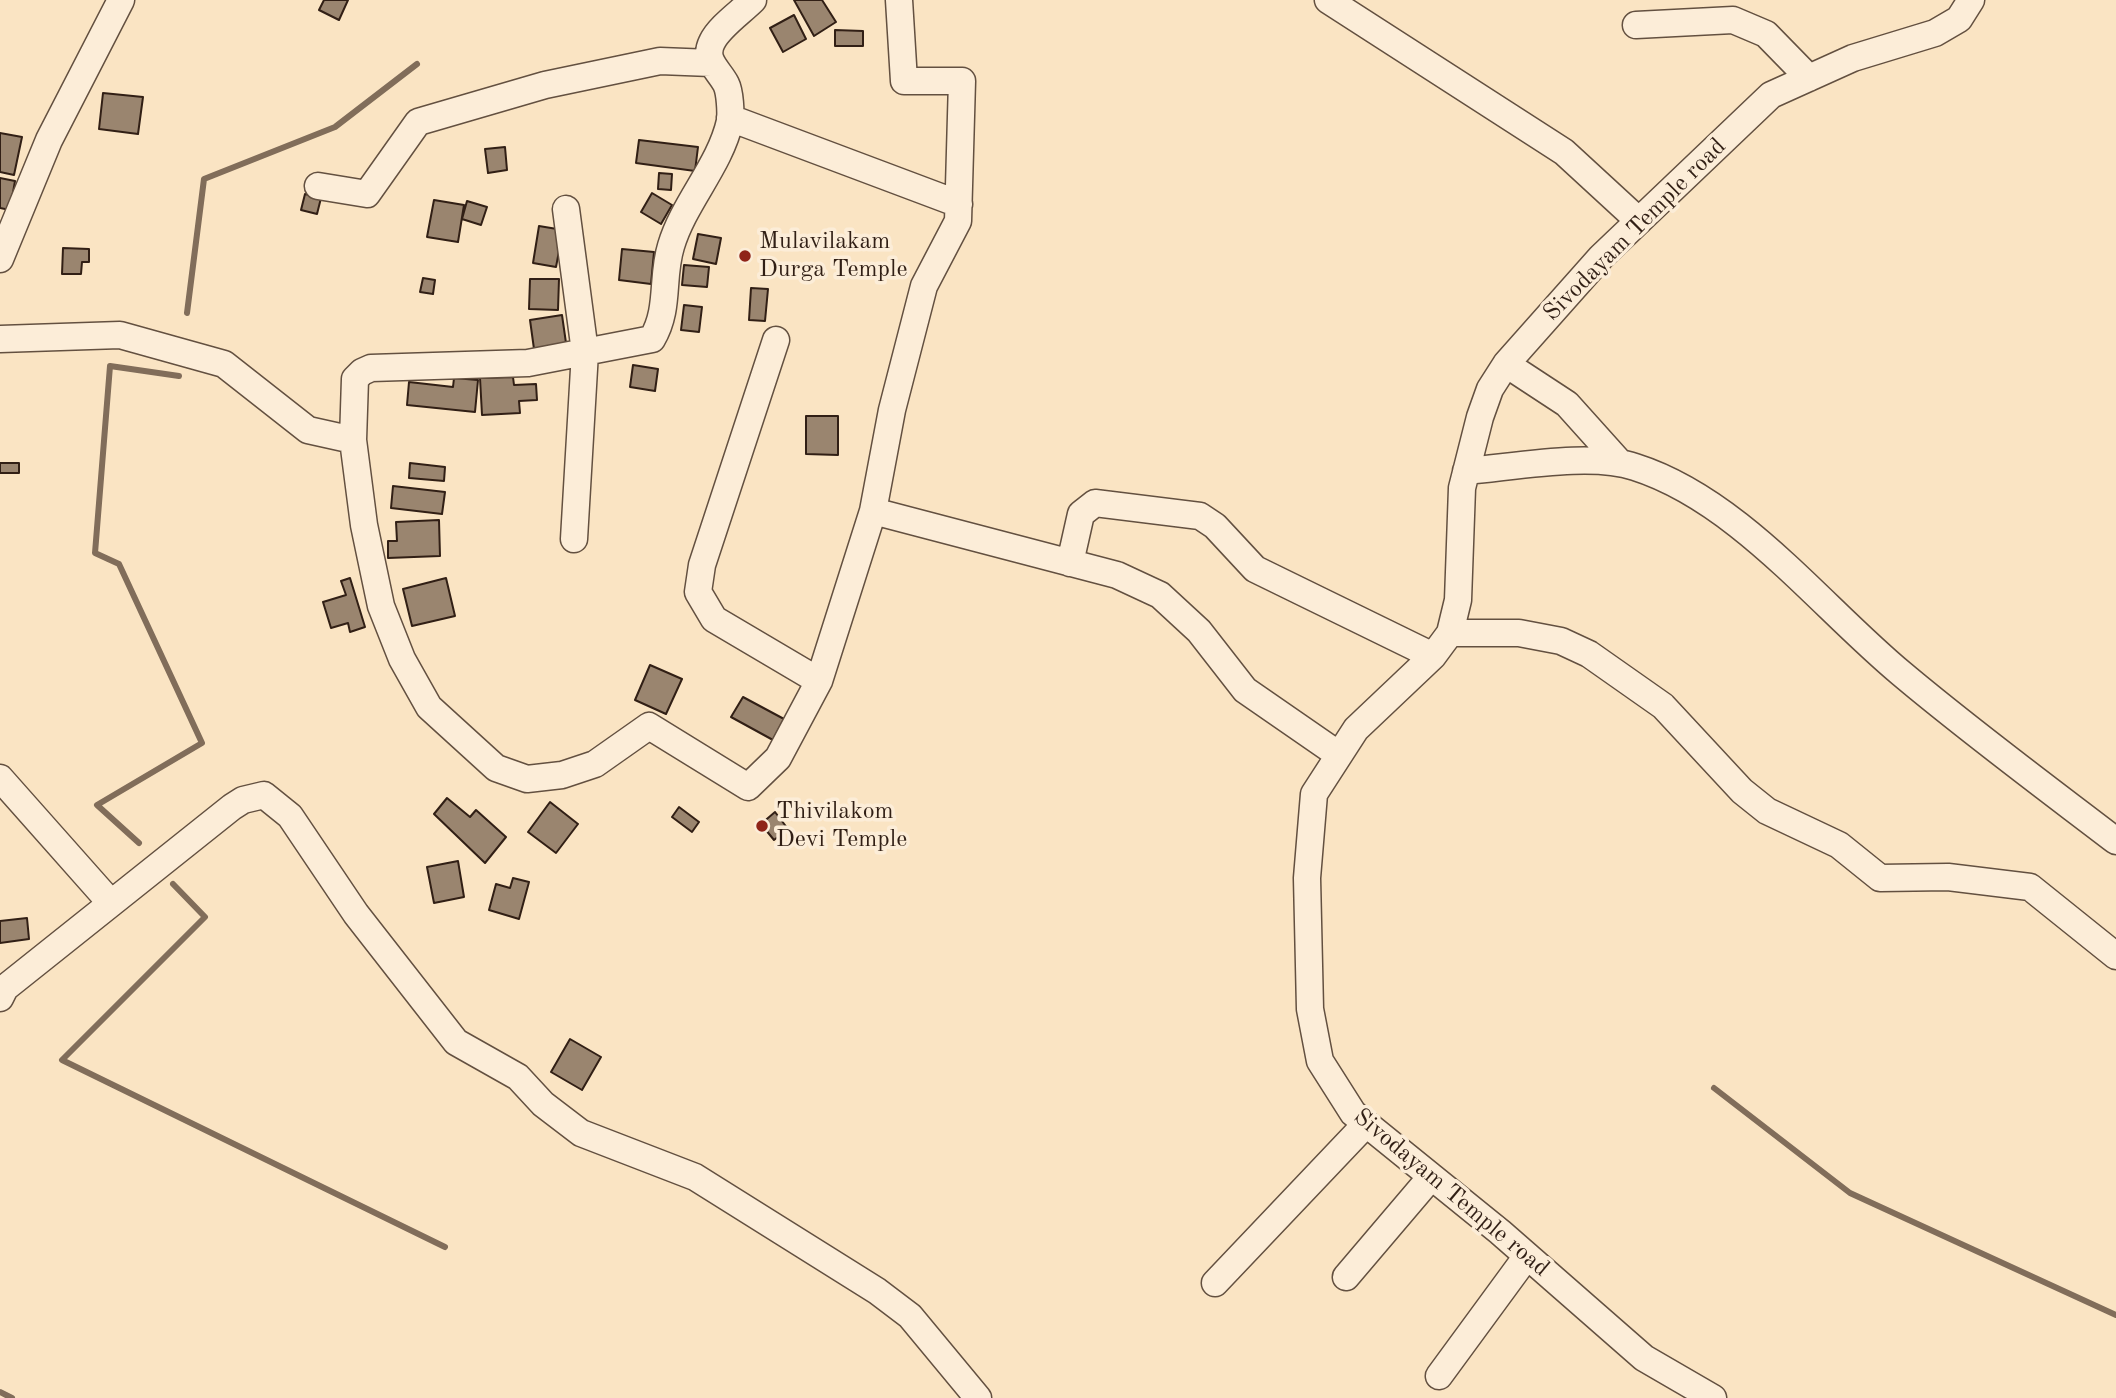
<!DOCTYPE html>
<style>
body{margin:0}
canvas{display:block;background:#fae4c3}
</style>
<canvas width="2116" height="1398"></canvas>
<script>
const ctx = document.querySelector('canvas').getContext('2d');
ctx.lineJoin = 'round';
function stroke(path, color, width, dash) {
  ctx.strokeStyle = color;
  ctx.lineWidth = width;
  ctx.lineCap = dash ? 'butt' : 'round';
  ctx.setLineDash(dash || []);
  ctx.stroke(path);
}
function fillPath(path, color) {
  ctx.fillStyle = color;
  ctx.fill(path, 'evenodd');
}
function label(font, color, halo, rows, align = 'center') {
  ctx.font = font + ' "Old Standard TT",serif';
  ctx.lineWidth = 7;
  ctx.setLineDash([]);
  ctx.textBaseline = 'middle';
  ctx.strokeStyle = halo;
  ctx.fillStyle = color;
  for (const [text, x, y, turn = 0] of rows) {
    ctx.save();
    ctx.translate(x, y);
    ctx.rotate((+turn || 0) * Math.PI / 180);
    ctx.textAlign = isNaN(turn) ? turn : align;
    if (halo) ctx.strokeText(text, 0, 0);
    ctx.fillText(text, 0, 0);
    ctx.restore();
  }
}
stroke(new Path2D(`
 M187 313 204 179 335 127 417 64
 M139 843 97 805 202 743 119 564 95 553 110 366 179 376
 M173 884 205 917 62 1060 445 1247
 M1714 1088 1850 1193 2116 1315
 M0 1392 12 1398`), '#816d5a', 6);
const building = new Path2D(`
 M324 0H348L339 20 319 10Z
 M794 0H822L836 22 814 36Z
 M794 15 806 39 783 52 770 28Z
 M835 30 863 31V46H835Z
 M103 93 143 97 138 134 99 129Z
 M0 133 22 137 14 175 0 172Z
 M639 140 698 147 695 171 636 163Z
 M505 147 507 170 488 173 485 149Z
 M659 173 672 174 671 190 658 189Z
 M0 178 15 181 10 210 0 208Z
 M652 193 672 205 661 224 641 212Z
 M305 194 321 198 317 214 301 210Z
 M434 200 464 205 458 242 427 237Z
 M467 201 487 207 481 225 462 219Z
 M539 226 563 230 556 267 533 263Z
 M698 234 721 238 716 264 693 259Z
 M63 248 89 249V262H82L81 274H62Z
 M622 249 654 252 651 284 619 280Z
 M684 265 709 267 707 287 682 285Z
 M423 278 435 280 433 294 420 292Z
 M530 279H559L558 310 529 309Z
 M751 288 768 289 765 321 749 320Z
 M684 305 702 307 699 332 681 330Z
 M562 315 566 343 534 349 530 320Z
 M633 365 658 369 655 391 630 387Z
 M513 377 514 385 536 384 537 400 519 401 520 413 482 415 480 378Z
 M454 378 478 380 475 412 407 405 409 382 453 387Z
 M806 416H838V455L806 454Z
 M0 463H19V473H0Z
 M410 463 445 467 444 481 409 478Z
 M393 486 445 492 442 514 391 508Z
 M439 520 440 556 388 558V541H397L396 522Z
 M350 578 365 627 350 632 348 623 331 628 323 602 346 595 341 581Z
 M446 578 455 616 412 626 403 589Z
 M650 665 682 679 666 714 635 700Z
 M743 697 784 719 773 740 731 717Z
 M447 798 470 817 476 810 506 837 485 863 434 814Z
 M550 802 578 824 556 853 528 832Z
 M679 807 699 822 692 832 672 817Z
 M775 812 788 829 774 840 761 824Z
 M458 861 464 897 434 903 427 867Z
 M513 878 529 882 519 919 489 910 496 884 510 888Z
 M27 918 29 939 0 943V921Z
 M570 1039 601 1057 582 1090 551 1072Z`);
fillPath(building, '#9a856f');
stroke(building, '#311f15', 2);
const minor = new Path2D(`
 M753 0C741 12 719 27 712 42 703 60 718 69 726 84 730 92 731 112 730 121 720 166 684 202 671 246 661 278 670 309 652 339L528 363 371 368 362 372 355 379 353 440 364 525 381 606 402 659 429 707 496 768 527 779 562 775 595 764 649 726 748 787 778 758 819 681 873 511 892 410 924 286 958 221 962 81H904L899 0
 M1328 0 1564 152 1639 221
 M1636 25 1733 20 1766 34 1809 78
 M730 118 959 204
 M318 186 367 194 418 122 545 85 660 61 711 63
 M566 209 585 352 574 539
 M0 259 49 140 121 0
 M0 339 120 335 224 364 308 430 353 440
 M776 340 702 565 698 592 714 619 819 681
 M1506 364 1567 404 1620 463
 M1466 471C1514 467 1591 452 1635 467 1739 500 1821 607 1902 674 1971 732 2044 786 2116 841
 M873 511 1117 575 1160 595 1199 631 1245 690 1339 755
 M1070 563 1081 514 1095 503 1200 516 1215 526 1255 569 1433 656
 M1450 633H1519L1561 641 1589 654 1663 706 1742 791 1767 811 1839 845 1880 878 1948 877 2030 887 2116 956
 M0 778 110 902
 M0 998 5 988 232 807 243 800 264 795 290 816 356 914 456 1042 518 1077 543 1104 581 1133 695 1177 877 1291 910 1316 978 1398
 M1346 1277 1431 1177
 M1215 1283 1366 1124
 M1439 1376 1527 1256
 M1713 1398 1644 1358 1500 1232 1353 1113 1320 1061 1310 1009 1307 878 1314 794 1356 729 1433 656 1450 633 1458 600 1462 488 1480 417 1490 389 1506 364 1601 257 1771 95 1853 58 1935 33 1959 19 1971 0`);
stroke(minor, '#635040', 29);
stroke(minor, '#fcedd8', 26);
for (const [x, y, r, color] of [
 [745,256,7,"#8f2418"],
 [762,826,7,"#8f2418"]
]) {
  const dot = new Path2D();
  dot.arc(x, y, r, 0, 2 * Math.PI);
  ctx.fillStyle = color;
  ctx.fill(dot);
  stroke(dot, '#fcedd8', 2.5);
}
label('24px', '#311f15', '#fcedd8', [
 ["Sivodayam Temple road",1635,230,-45],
 ["Sivodayam Temple road",1451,1193,40]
]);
label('24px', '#311f15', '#fcedd8', [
 ["Mulavilakam",759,242],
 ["Durga Temple",759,270],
 ["Thivilakom",776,812],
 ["Devi Temple",776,840]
], 'left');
</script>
